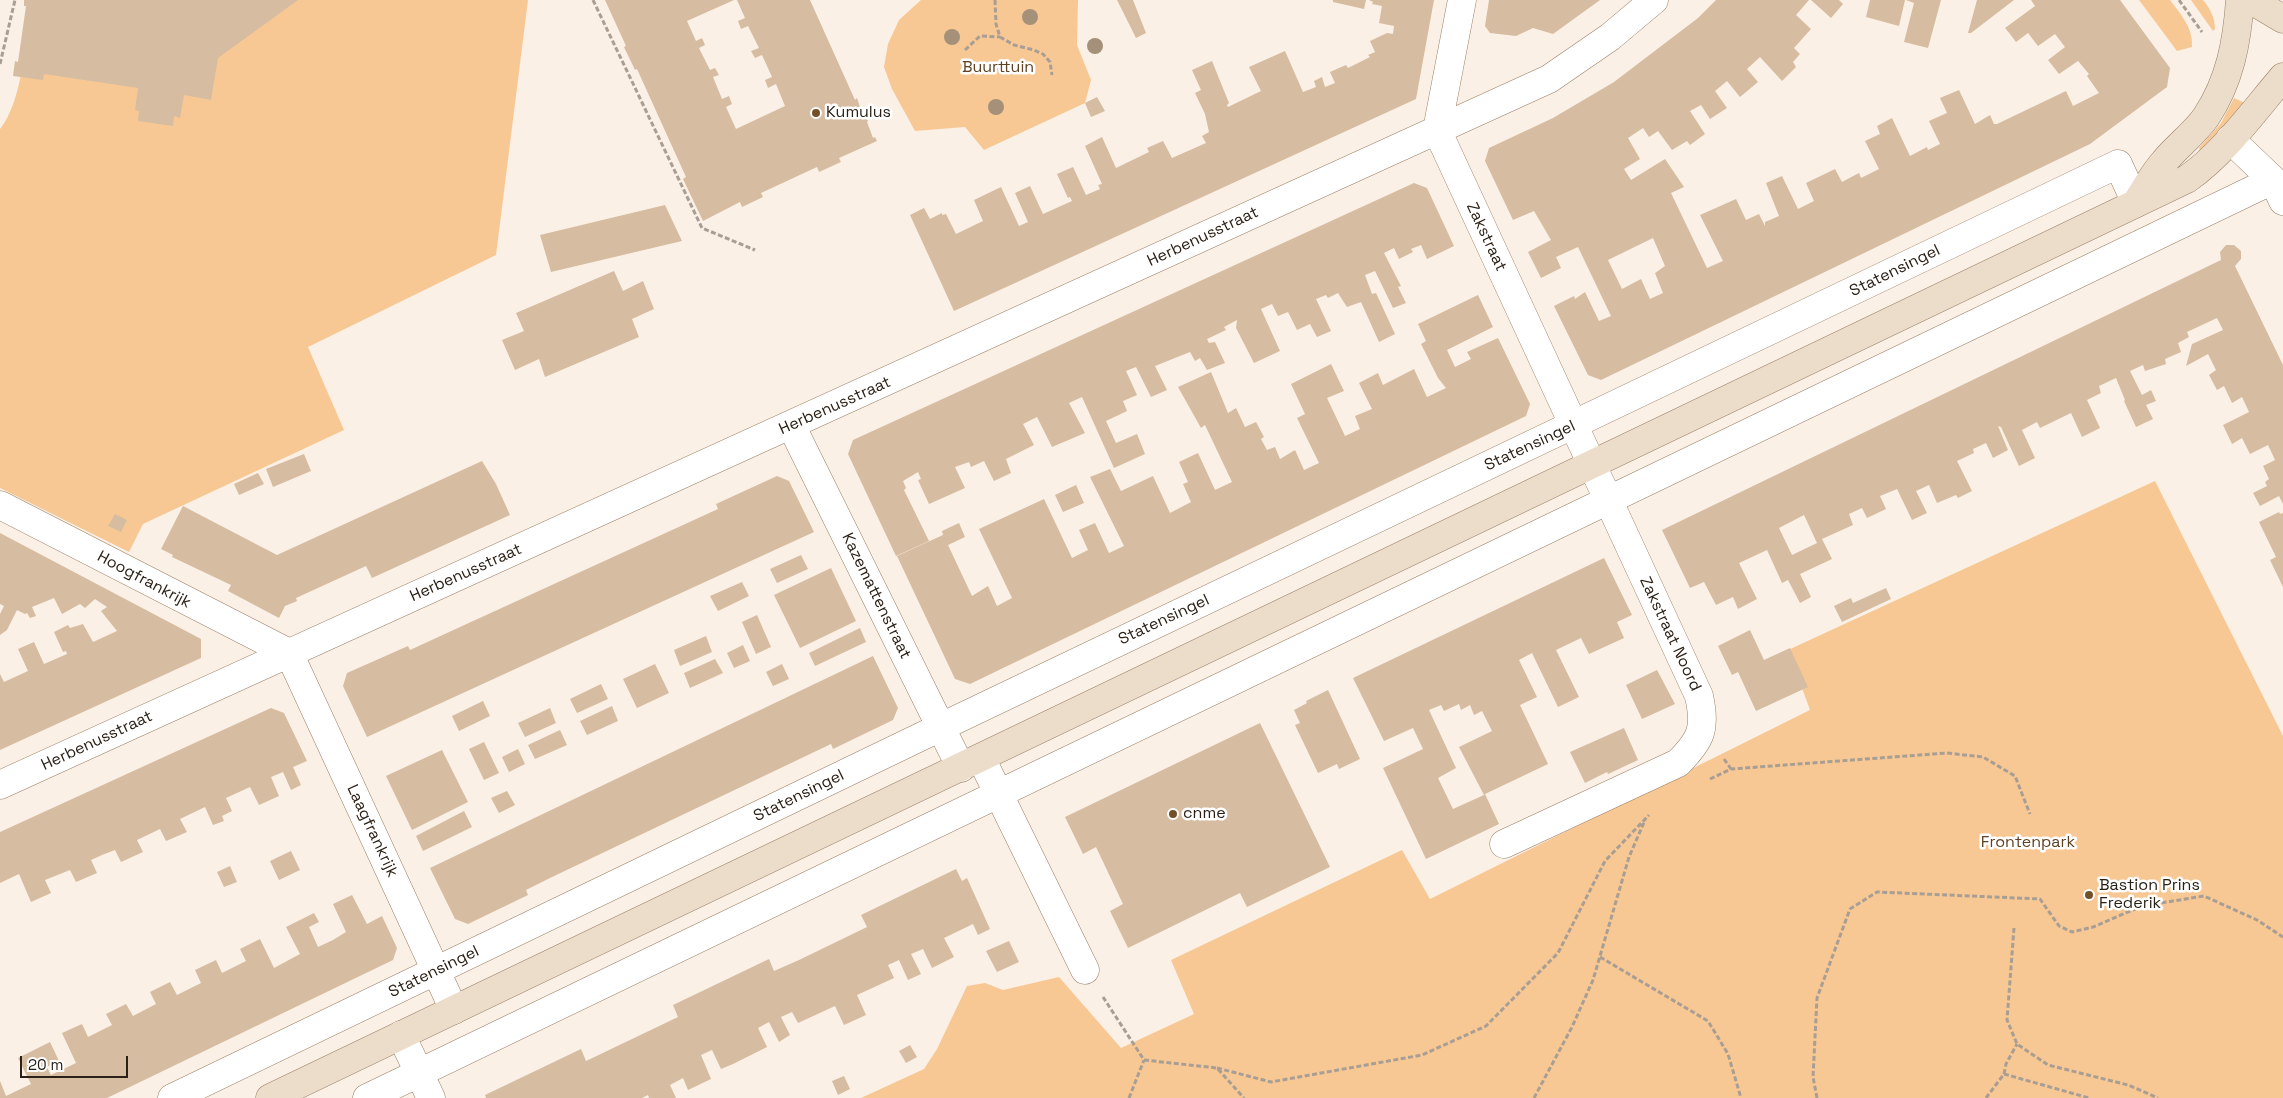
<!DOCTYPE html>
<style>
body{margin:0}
#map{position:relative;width:2283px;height:1098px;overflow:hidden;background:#fbf0e5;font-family:"Space Grotesk",sans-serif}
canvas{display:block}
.scale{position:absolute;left:20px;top:1056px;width:108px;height:22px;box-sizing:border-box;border:2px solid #2a2016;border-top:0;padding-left:6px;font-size:15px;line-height:18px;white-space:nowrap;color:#2a2016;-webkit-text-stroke:4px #fff;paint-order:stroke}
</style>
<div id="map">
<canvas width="2283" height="1098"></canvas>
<div class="scale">20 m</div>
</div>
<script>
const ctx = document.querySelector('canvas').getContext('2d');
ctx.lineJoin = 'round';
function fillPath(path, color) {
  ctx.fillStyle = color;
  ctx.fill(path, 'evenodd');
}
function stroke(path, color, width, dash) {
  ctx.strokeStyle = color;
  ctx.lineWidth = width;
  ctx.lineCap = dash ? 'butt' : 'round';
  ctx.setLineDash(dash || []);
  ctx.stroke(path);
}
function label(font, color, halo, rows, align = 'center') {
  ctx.font = font + ' "Space Grotesk",sans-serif';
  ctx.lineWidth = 5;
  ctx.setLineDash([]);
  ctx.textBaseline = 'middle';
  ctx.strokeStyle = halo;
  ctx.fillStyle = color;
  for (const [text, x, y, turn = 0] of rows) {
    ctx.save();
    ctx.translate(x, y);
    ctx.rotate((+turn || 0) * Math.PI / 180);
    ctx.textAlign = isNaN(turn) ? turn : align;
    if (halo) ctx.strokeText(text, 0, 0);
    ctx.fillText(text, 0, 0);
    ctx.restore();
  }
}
fillPath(new Path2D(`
 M31 0H528L496 255 308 347 344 430 143 524 129 552 0 488V129C23 101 26 37 31 0Z
 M921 0H1078L1077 45 1091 80 1085 103 984 150 965 127 915 131 892 89 884 67 888 44 899 20Z
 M2139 0H2170C2181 15 2193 27 2192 47L2177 51Z
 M2191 0H2203C2210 8 2215 18 2215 29L2213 31Z
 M2234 98 2245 103 2203 150 2200 151 2199 148 2221 123Z
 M2155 481 2283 736V1098H861L924 1069 937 1049 967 986 985 983 1003 990 1059 977 1121 1048 1194 1014 1171 960 1402 850 1430 899 1810 710 1788 650Z`), '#f8c894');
fillPath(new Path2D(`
 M24 0H298L218 58 211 100 184 95 180 118 174 116 173 126 138 121 139 111 135 110 138 88 44 74 43 80 13 76 15 61 18 62 26 6H24Z
 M605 0H734L687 21 696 41 702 38 705 45 699 48 710 70 715 68 719 75 713 77 722 99 729 96 732 104 726 107 736 129 785 106 776 84 768 88 765 80 772 77 762 55 755 58 751 51 759 48 748 26 741 29 738 21 745 18 737 0H810L855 100 857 98 864 119 867 118 868 121 867 122 873 138 875 137 877 141 839 158 841 162 819 172 817 167 761 193 763 197 742 207 740 202 703 221 683 179 686 177 637 69 635 70 624 47 626 46Z
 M1117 0H1133L1146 33 1136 38Z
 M1333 0H1366L1364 9 1333 2Z
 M1369 0H1434L1416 99 954 311 910 215 924 208 930 219 942 213V215L946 214 956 234 983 221 974 200 1001 187 1019 226 1028 222 1015 193 1030 186 1043 214 1072 201 1070 197 1068 198 1057 174 1073 167 1086 195 1100 189 1098 185 1102 184 1085 146 1102 137 1116 168 1149 152 1147 148 1163 141 1172 158 1206 143 1202 136 1209 132 1205 114 1195 93 1201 90 1192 70 1212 61 1229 103 1227 105 1228 107 1261 91 1249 67 1285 51 1303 92 1316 87 1314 81 1322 77 1325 87 1335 83 1330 72 1346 65 1348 68 1370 57 1368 55 1375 52 1370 41 1387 33 1393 34 1394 26 1379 23 1382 6 1372 4 1373 2Z
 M1489 0H1600L1553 34 1533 28 1516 36 1490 33 1485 26Z
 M1716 0H1809L1796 15 1811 29 1794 48 1800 54 1793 62 1796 67 1782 81 1760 57 1747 69 1758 82 1740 97 1727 81 1715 91 1727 108 1710 119 1701 105 1690 111 1705 134 1690 145 1687 141 1672 150 1658 131 1649 137 1643 128 1628 138 1640 159 1624 169 1631 180 1665 159 1684 187 1671 193 1707 268 1723 261 1700 215 1736 199 1746 220 1759 214 1765 226V222L1779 216 1766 183 1782 176 1798 209 1814 201 1806 183 1835 169 1842 182 1859 173 1861 178 1879 169 1865 141 1880 134 1877 126 1892 118 1910 156 1927 147 1928 150 1940 144 1929 121 1947 113 1940 98 1959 90 1975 124 1990 115 1994 124H1997L2066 91 2073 106 2099 93 2087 76 2089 74 2078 61 2059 74 2048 60 2065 47 2055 34 2038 46 2028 33 2016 42 2010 34 2005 28 2035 6 2031 0H2120L2170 68 2167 87 2090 144 1601 380 1588 375 1554 306 1574 296 1575 299 1585 292 1599 321 1611 316 1578 247 1556 257 1561 268 1541 278 1528 252 1551 240 1534 211 1513 220 1485 161 1489 148 1553 118 1614 82 1698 18ZM1653 238 1665 266 1655 273 1663 293 1650 299 1641 279 1622 289 1608 260Z
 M1811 0H1839L1843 4 1831 18Z
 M1870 0H1905L1899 26 1866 17Z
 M1941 0 1928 48 1904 42 1914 3 1906 0Z
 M1977 0H2014L1971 33H1968Z
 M1097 97 1105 111 1091 117 1085 103Z
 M1414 183 1427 188 1454 246 1427 259 1421 245 1411 249 1413 252 1399 259 1394 248 1384 253 1401 286 1398 287 1406 303 1393 308 1375 271 1365 275 1372 294 1376 293 1395 334 1379 342 1361 302 1347 307 1338 293 1328 298 1326 295 1316 299 1331 331 1317 337 1310 324 1297 330 1288 312 1278 316 1272 304 1261 309 1280 351 1254 363 1236 328 1237 320 1224 327 1226 330 1207 339 1209 343 1215 342 1225 363 1207 370 1200 358 1195 361 1190 352 1155 366 1167 390 1151 397 1136 367 1126 371 1137 395 1123 401 1127 411 1106 421 1116 443 1137 434 1145 454 1114 468 1082 397 1069 403 1085 433 1052 447 1037 417 1023 424 1034 445 1006 459 1011 473 994 481 984 461 971 467 969 462 955 467 965 488 929 504 918 480 921 479 918 472 903 481 906 488 904 490 929 541 896 556 848 454 853 440Z
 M665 205 682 241 551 272 540 235Z
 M2226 245H2234L2241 251V259L2235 266 2283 365V504L2279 496 2260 506 2253 493 2267 486 2265 482 2269 479 2263 466 2275 460 2268 445 2250 454 2242 438 2232 444 2223 425 2249 412 2242 397 2232 403 2224 386 2217 390 2209 375 2216 370 2208 354 2186 366 2192 344 2223 330 2217 318 2187 332 2189 337 2178 343 2181 352 2165 359 2166 364 2145 371 2143 365 2130 371 2142 395 2151 390 2156 401 2146 405 2153 419 2136 427 2124 401 2125 400 2116 378 2099 386 2101 393 2087 400 2100 428 2082 437 2071 413 2040 428 2037 422 2035 423 2022 430 2035 458 2019 466 2001 427 1998 426 2008 450 1993 458 1986 443 1973 449 1974 453 1957 461 1972 491 1958 498 1956 495 1937 503 1929 485 1916 491 1927 513 1912 520 1897 489 1880 496 1886 509 1867 518 1862 508 1849 514 1853 525 1822 539 1832 559 1800 574 1811 597 1800 603 1788 580 1782 583 1767 550 1739 563 1757 599 1738 609 1733 597 1716 605 1704 582 1690 588 1662 530 2221 260 2220 252ZM1804 515 1817 543 1792 555 1779 528Z
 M614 271 623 291 643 281 654 309 632 319 639 337 545 377 539 359 515 370 502 340 524 331 516 313Z
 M1478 295 1493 327 1447 350 1455 367 1471 359 1467 352 1498 338 1530 404 1526 416 970 684 955 679 897 556 943 535 942 531 959 523 965 537 948 545 972 596 988 586 997 606 1012 598 979 529 1044 499 1072 558 1088 550 1079 530 1095 523 1109 553 1124 546 1090 477 1110 469 1121 491 1153 476 1170 513 1191 502 1183 484 1188 482 1179 462 1198 453 1215 490 1232 482 1205 425 1201 428 1178 387 1211 372 1228 413 1236 408 1245 427 1256 422 1264 437 1261 439 1267 450 1275 447 1280 459 1295 450 1304 470 1319 463 1297 418 1305 414 1291 384 1331 364 1344 391 1327 398 1345 436 1360 429 1355 416 1372 409 1359 383 1378 373 1383 385 1414 369 1427 397 1446 388 1438 378 1421 344 1426 341 1418 324Z
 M304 454 311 471 273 487 266 469Z
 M482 461 496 484 510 515 372 578 366 566 296 598 297 601 285 606 279 618 228 591 231 585 172 557 173 555 161 549 183 506 277 555Z
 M258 473 264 484 239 495 234 484Z
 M777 476 789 481 814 532 367 737 343 686 347 673 408 646 410 650 460 627 718 509 716 504Z
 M1076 485 1084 503 1063 512 1055 495Z
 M2279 512 2280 514 2283 513V587L2270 560 2276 557 2259 522Z
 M115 514 127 520 121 532 108 526Z
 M0 533 201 639V658L0 750V674L4 682 28 671 18 649 34 642 44 664 67 654 66 651 63 652 54 632 68 625 70 628 83 624 93 642 117 631 101 611 107 607 95 599 85 608 80 604 62 614 54 598 32 607 36 616 30 618 27 613 25 614 17 610 7 630 0 635V614L4 606 0 604Z
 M801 555 808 569 777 583 770 569Z
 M1604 558 1632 615 1617 622 1624 638 1589 654 1581 638 1556 650 1579 697 1558 707 1532 653 1519 660 1537 697 1520 705 1548 764 1485 794 1499 824 1426 859 1383 768 1423 749 1413 728 1384 741 1353 678ZM1459 704 1461 710 1470 705 1474 715 1482 711 1492 731 1459 747 1484 795 1453 809 1438 778 1456 768 1429 710 1441 705 1444 711Z
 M831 568 856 621 800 648 774 595Z
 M742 582 749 596 718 611 710 596Z
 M1886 588 1891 599 1842 622 1834 606 1851 598 1853 603Z
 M757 615 771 647 756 654 742 622Z
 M860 628 866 642 815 666 809 653Z
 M1750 630 1764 660 1790 648 1808 687 1756 711 1738 672 1732 675 1718 646Z
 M706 636 712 652 680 666 674 650Z
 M743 645 750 661 734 668 727 653Z
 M873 656 898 708 893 720 833 749 831 744 550 878 526 890 528 895 468 924 455 919 430 868Z
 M715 659 723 673 690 688 684 673Z
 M655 664 669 693 637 708 623 679Z
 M782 664 789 679 773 686 766 672Z
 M1657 670 1675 704 1642 719 1626 685Z
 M601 684 608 699 577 713 570 699Z
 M1328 690 1360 759 1339 769 1337 764 1318 773 1295 725 1300 723 1294 710 1307 703 1306 701Z
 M483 701 490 716 459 731 452 716Z
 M612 706 618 721 587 735 580 721Z
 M271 708 284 713 307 761 293 767 301 785 291 790 283 772 271 777 279 796 259 805 250 787 226 798 232 811 222 816 224 821 213 825 205 807 180 819 187 832 166 841 160 829 137 840 143 852 121 862 115 850 102 855 91 860 97 873 76 882 70 870 45 880 51 893 31 902 19 874 0 883V832Z
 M550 708 556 723 525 737 518 723Z
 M1260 723 1330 867 1247 907 1240 893 1128 948 1110 911 1123 904 1096 847 1083 854 1065 817Z
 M1624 728 1638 760 1608 774 1607 772 1585 783 1570 752Z
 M560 730 567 745 535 759 528 745Z
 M484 742 499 773 484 780 469 749Z
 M518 749 525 764 509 772 502 757Z
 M442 750 468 802 412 830 386 776Z
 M507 791 515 805 499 813 491 798Z
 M464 811 472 827 423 851 416 836Z
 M291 851 300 870 279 880 270 861Z
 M230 866 237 882 224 887 217 872Z
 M956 869 962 881 967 878 990 929 978 935 973 924 944 938 954 957 932 968 923 949 911 954 921 974 908 980 899 960 888 965 894 978 857 995 866 1015 844 1025 835 1006 798 1023 792 1012 781 1017 790 1035 779 1042 769 1022 758 1028 767 1047 733 1064 721 1069 712 1050 701 1055 711 1079 688 1090 683 1078 670 1085 676 1098H649L648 1095 642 1098H486L485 1095 581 1049 586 1061 678 1017 673 1005 769 959 774 971 799 960 867 927 861 915Z
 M352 895 367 924 382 916 397 948 393 960 107 1098H0V1081L6 1096 31 1084 18 1058 50 1042 59 1061 47 1067 51 1075 76 1063 62 1033 82 1024 88 1037 112 1025 106 1014 126 1004 133 1016 156 1004 150 992 170 982 177 995 201 983 195 970 216 960 222 973 246 961 240 949 260 939 274 968 300 954 286 927 314 913 319 922 309 927 318 947 333 940 346 932 333 904Z
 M1009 941 1019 962 997 972 986 951Z
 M910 1045 917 1057 906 1063 899 1051Z
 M844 1076 850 1089 838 1095 832 1081Z`), '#d6bca0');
const minor = new Path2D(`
 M1462 0 1437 130 1699 696C1706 728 1702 739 1678 763L1504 844
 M2230 139 2273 180 2283 201
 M791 425 961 768
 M0 505 289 653
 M289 653 454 1010
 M981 758 1085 970
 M0 785 1549 79 1610 37 1654 0
 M401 1035 431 1098
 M172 1098 941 727 2118 164 2136 203
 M367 1098 2273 180`);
const secondary = new Path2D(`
 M2251 0 2283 19
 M2136 203C2145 190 2153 174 2164 162 2177 146 2194 134 2206 117 2230 81 2237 42 2240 0
 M270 1098 2187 179C2224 153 2253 112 2283 77`);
stroke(minor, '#987f66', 29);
stroke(secondary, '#987f66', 29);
stroke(new Path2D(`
 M593 0 702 228 755 250
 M995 0 996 24 1000 37 1014 45 1034 50 1043 54 1050 62 1052 75
 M2179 0 2202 32
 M965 50 980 36 1000 37
 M0 64 15 0
 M1724 759 1731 769
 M1710 779 1731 769 1947 753 1983 757 2015 776 2030 814
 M2014 928 2007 1020 2017 1044 2048 1065 2128 1085 2158 1098
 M1600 957 1708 1021 1728 1054 1741 1098
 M1103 997 1144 1060
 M1144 1060 1217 1068 1244 1098
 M1217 1068 1271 1082 1422 1055 1486 1026 1558 953 1605 861 1649 815
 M2004 1074 2089 1098
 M1129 1098 1144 1060
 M1534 1098 1572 1027 1593 980 1629 857 1645 820
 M1817 1098 1813 1077 1817 998 1850 909 1877 892 2040 899 2059 926 2072 932 2093 927 2142 906 2204 896 2257 920 2283 937
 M1986 1098 2004 1074 2006 1064 2017 1044`), '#a99e94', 3, [5, 2.5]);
stroke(minor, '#fff', 28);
stroke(secondary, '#ecdcca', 28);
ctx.fillStyle = '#a5907a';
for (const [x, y] of [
 [1030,17],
 [952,37],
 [1095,46],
 [996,107]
]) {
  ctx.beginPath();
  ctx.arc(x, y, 8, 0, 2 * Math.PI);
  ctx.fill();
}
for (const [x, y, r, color] of [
 [816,113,5,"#735028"],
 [1173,814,5,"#735028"],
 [2089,895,5,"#735028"]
]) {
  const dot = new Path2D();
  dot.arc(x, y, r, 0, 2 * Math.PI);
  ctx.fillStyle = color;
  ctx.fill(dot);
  stroke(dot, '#fff', 2);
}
label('16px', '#5e4222', '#fff', [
 ["Buurttuin",998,68],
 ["Frontenpark",2028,843]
]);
label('16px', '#2a2016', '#fff', [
 ["Kumulus",826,113],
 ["cnme",1183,814],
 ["Bastion Prins",2099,886],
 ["Frederik",2099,904]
], 'left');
label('16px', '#2a2016', '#fff', [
 ["Herbenusstraat",1203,237,-25],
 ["Zakstraat",1486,237,65],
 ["Statensingel",1895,271,-26],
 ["Herbenusstraat",835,406,-24],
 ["Statensingel",1530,446,-25],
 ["Herbenusstraat",466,573,-24],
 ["Hoogfrankrijk",144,580,28],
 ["Kazemattenstraat",876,596,64],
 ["Statensingel",1164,620,-25],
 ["Zakstraat Noord",1670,634,65],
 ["Herbenusstraat",97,741,-25],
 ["Statensingel",799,796,-26],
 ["Laagfrankrijk",372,831,65],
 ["Statensingel",434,972,-26]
]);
</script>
